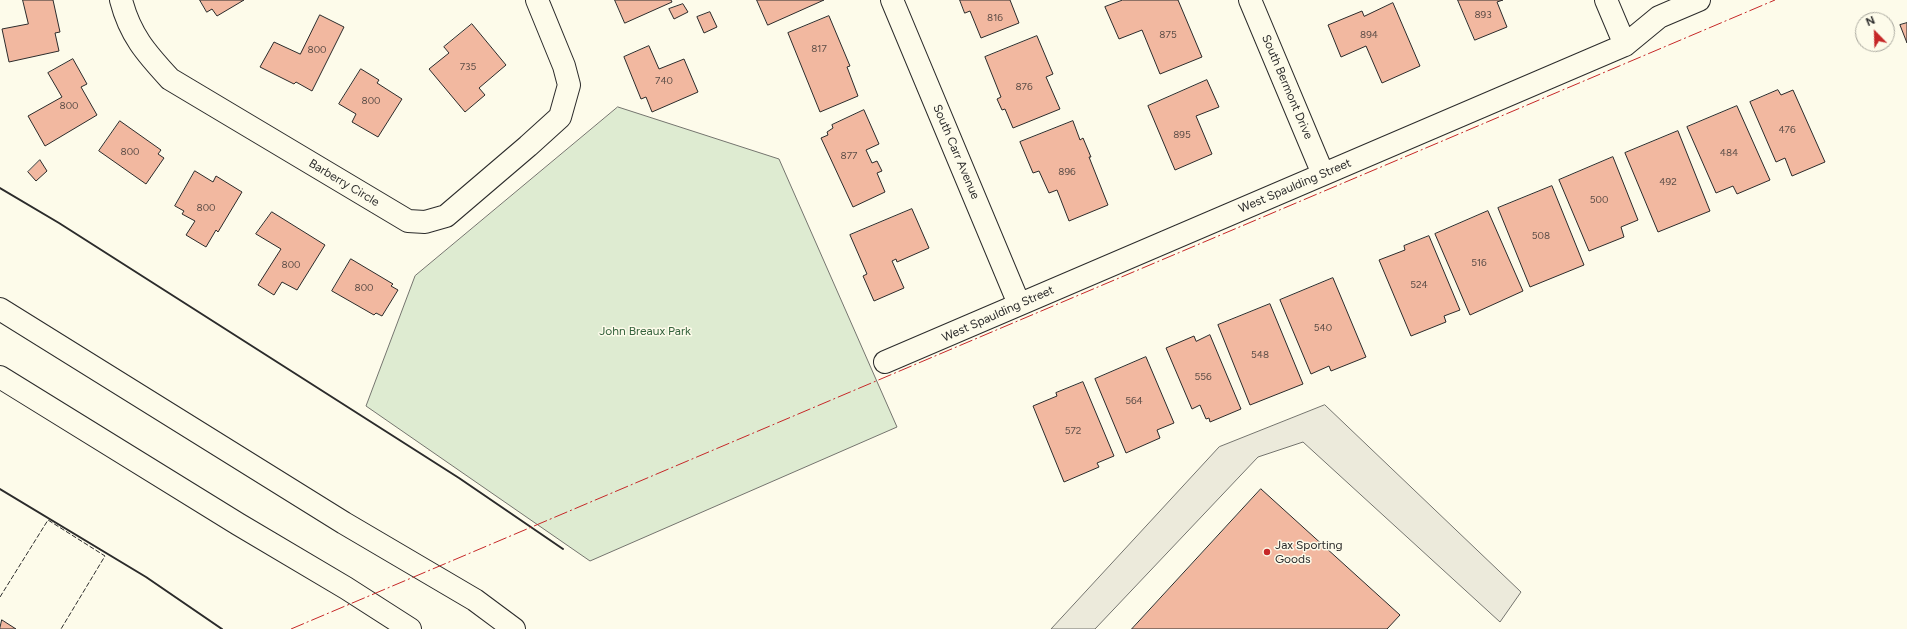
<!DOCTYPE html>
<style>
body{margin:0}
#map{position:relative;width:1907px;height:629px;overflow:hidden;background:#fdfbea;font-family:Figtree,sans-serif}
canvas{display:block}
.north{position:absolute;left:1855px;top:12px;width:40px;height:40px;box-sizing:border-box;background:#fdfbea;border:1px solid #a9a89e;border-radius:50%;rotate:337deg;font-size:11px;font-weight:700;line-height:16px;text-align:center;color:#2b2b2b}
.north::after{content:'';display:block;margin:auto;width:14px;height:18px;background:#c62828;clip-path:polygon(50% 0,100% 100%,50% 72%,0 100%)}
</style>
<div id="map">
<canvas width="1907" height="629"></canvas>
<div class="north">N</div>
</div>
<script>
const ctx = document.querySelector('canvas').getContext('2d');
ctx.lineJoin = 'round';
function fillPath(path, color) {
  ctx.fillStyle = color;
  ctx.fill(path, 'evenodd');
}
function stroke(path, color, width, dash) {
  ctx.strokeStyle = color;
  ctx.lineWidth = width;
  ctx.lineCap = dash ? 'butt' : 'round';
  ctx.setLineDash(dash || []);
  ctx.stroke(path);
}
function label(font, color, halo, rows, align = 'center') {
  ctx.font = font + ' Figtree,sans-serif';
  ctx.lineWidth = 3;
  ctx.setLineDash([]);
  ctx.textBaseline = 'middle';
  ctx.strokeStyle = halo;
  ctx.fillStyle = color;
  for (const [text, x, y, turn = 0] of rows) {
    ctx.save();
    ctx.translate(x, y);
    ctx.rotate((+turn || 0) * Math.PI / 180);
    ctx.textAlign = isNaN(turn) ? turn : align;
    if (halo) ctx.strokeText(text, 0, 0);
    ctx.fillText(text, 0, 0);
    ctx.restore();
  }
}
const green = new Path2D(`
 M618 107 779 159 897 427 590 561 366 406 415 276Z`);
fillPath(green, '#deebd1');
stroke(green, '#74746e', 1);
const parking = new Path2D(`
 M1325 405 1521 592 1500 622 1303 442 1258 457 1095 629H1051L1219 447Z`);
fillPath(parking, '#eceadb');
stroke(parking, '#74746e', 1);
const building = new Path2D(`
 M23 0H53L60 32 55 33 59 51 9 62 2 29 28 24Z
 M200 0H244L217 16 212 9 207 12Z
 M615 0H671L672 2 625 23Z
 M757 0H824L768 25Z
 M960 0H1010L1019 23 981 38 970 11 965 13Z
 M1123 0H1178L1202 57 1160 74 1142 30 1119 39 1105 7Z
 M1458 0H1503L1497 2 1507 27 1475 40Z
 M1393 3 1420 66 1382 83 1366 46 1341 57 1328 25 1362 11 1364 16Z
 M683 4 688 12 674 19 669 9Z
 M710 12 717 27 704 33 697 17Z
 M320 15 344 27 312 91 296 82 294 84 260 67 274 42 300 54Z
 M829 16 850 66 847 67 858 96 820 112 788 33Z
 M1907 23V43L1900 25Z
 M472 24 506 65 479 88 485 95 465 112 429 69 449 53 444 47Z
 M1037 36 1053 74 1046 77 1060 109 1013 128 1005 109 1002 110 997 99 1001 97 985 57Z
 M649 46 659 69 684 59 698 92 652 112 646 97 641 99 624 57Z
 M73 59 87 84 81 87 97 115 45 146 28 116 62 97 48 73Z
 M361 69 379 80 377 83 402 99 378 137 352 122 356 114 339 104Z
 M1207 80 1219 107 1196 116 1212 154 1175 170 1148 106Z
 M1778 90 1781 95 1793 90 1825 162 1792 176 1785 158 1776 162 1750 102Z
 M1737 106 1770 180 1737 194 1733 186 1716 193 1687 127Z
 M864 110 879 144 866 150 872 163 877 161 882 171 877 173 885 192 853 207 821 138 828 135 827 132 833 128 832 125Z
 M120 121 161 150 158 154 164 158 146 184 99 151Z
 M1073 121 1080 140 1083 138 1091 157H1089L1108 205 1069 221 1057 190 1049 193 1039 171 1033 173 1020 142Z
 M1678 131 1710 211 1658 232 1625 153Z
 M1613 157 1638 220 1621 227 1624 237 1589 251 1559 180Z
 M40 160 47 171 36 181 28 172Z
 M195 171 213 182 216 176 242 192 218 232 216 230 206 247 186 235 195 221 182 214 184 211 175 206Z
 M1552 186 1584 265 1530 287 1498 208Z
 M912 209 929 248 897 262 896 259 892 261 904 288 874 301 863 276 867 274 850 235Z
 M1488 211 1523 291 1470 315 1435 234Z
 M272 212 325 245 297 290 282 282 274 295 258 285 281 249 256 234Z
 M1429 236 1460 310 1444 316 1446 322 1411 336 1379 260 1405 250 1404 246Z
 M351 259 393 284 391 286 398 290 382 316 376 313 374 315 332 291Z
 M1333 278 1366 357 1331 371 1329 366 1311 374 1280 300Z
 M1270 304 1303 384 1250 405 1218 325Z
 M1210 335 1241 409 1210 422 1209 418 1206 419 1200 405 1192 409 1166 348 1194 336 1196 341Z
 M1146 357 1174 423 1157 430 1160 438 1126 453 1095 379Z
 M1083 382 1114 456 1097 463 1099 467 1064 482 1033 406 1057 396 1056 393Z
 M1261 489 1400 615 1387 629H1132Z
 M2 620 16 629H0Z`);
fillPath(building, '#f2b8a0');
stroke(building, '#2b2b2b', 1);
const minor = new Path2D(`
 M121 0C130 35 146 53 170 79L408 221 425 222 446 216 528 146 560 117 569 85 564 66 537 0
 M892 0 1019 304
 M1250 0 1323 174
 M1606 0 1625 45
 M885 362 1625 45 1659 17 1699 0`);
const primary = new Path2D(`
 M0 309 344 523 475 600 514 629
 M0 377 238 524 346 588 410 629`);
stroke(minor, '#2b2b2b', 24);
stroke(primary, '#2b2b2b', 24);
stroke(minor, '#fdfbea', 22);
stroke(primary, '#fdfbea', 22);
stroke(new Path2D(`
 M0 597 48 520 105 556 61 629`), '#2b2b2b', 1, [5, 2]);
stroke(new Path2D(`
 M0 188 59 223 459 478 563 549
 M0 489 146 577 222 629`), '#2b2b2b', 2);
stroke(new Path2D(`
 M291 629 1775 0`), '#c62828', 1, [14, 3, 2, 3]);
for (const [x, y, r, color] of [
 [1267,552,4,"#c62828"]
]) {
  const dot = new Path2D();
  dot.arc(x, y, r, 0, 2 * Math.PI);
  ctx.fillStyle = color;
  ctx.fill(dot);
  stroke(dot, '#fdfbea', 1.5);
}
label('10px', '#5d4e48', null, [
 ["893",1483,15],
 ["816",995,18],
 ["875",1168,35],
 ["894",1369,35],
 ["817",819,49],
 ["800",317,50],
 ["735",468,67],
 ["740",664,81],
 ["876",1024,87],
 ["800",371,101],
 ["800",69,106],
 ["476",1787,130],
 ["895",1182,135],
 ["800",130,152],
 ["484",1729,153],
 ["877",849,156],
 ["896",1067,172],
 ["492",1668,182],
 ["500",1599,200],
 ["800",206,208],
 ["508",1541,236],
 ["516",1479,263],
 ["800",291,265],
 ["524",1419,285],
 ["800",364,288],
 ["540",1323,328],
 ["548",1260,355],
 ["556",1203,377],
 ["564",1134,401],
 ["572",1073,431]
]);
label('12px', '#2b2b2b', '#fdfbea', [
 ["South Bermont Drive",1287,87,67],
 ["South Carr Avenue",956,152,67],
 ["Barberry Circle",344,183,31],
 ["West Spaulding Street",1295,186,-23],
 ["West Spaulding Street",998,314,-24]
]);
label('12px', '#34623c', '#fdfbea', [
 ["John Breaux Park",645,331]
]);
label('12px', '#2b2b2b', '#fdfbea', [
 ["Jax Sporting",1275,545],
 ["Goods",1275,559]
], 'left');
</script>
